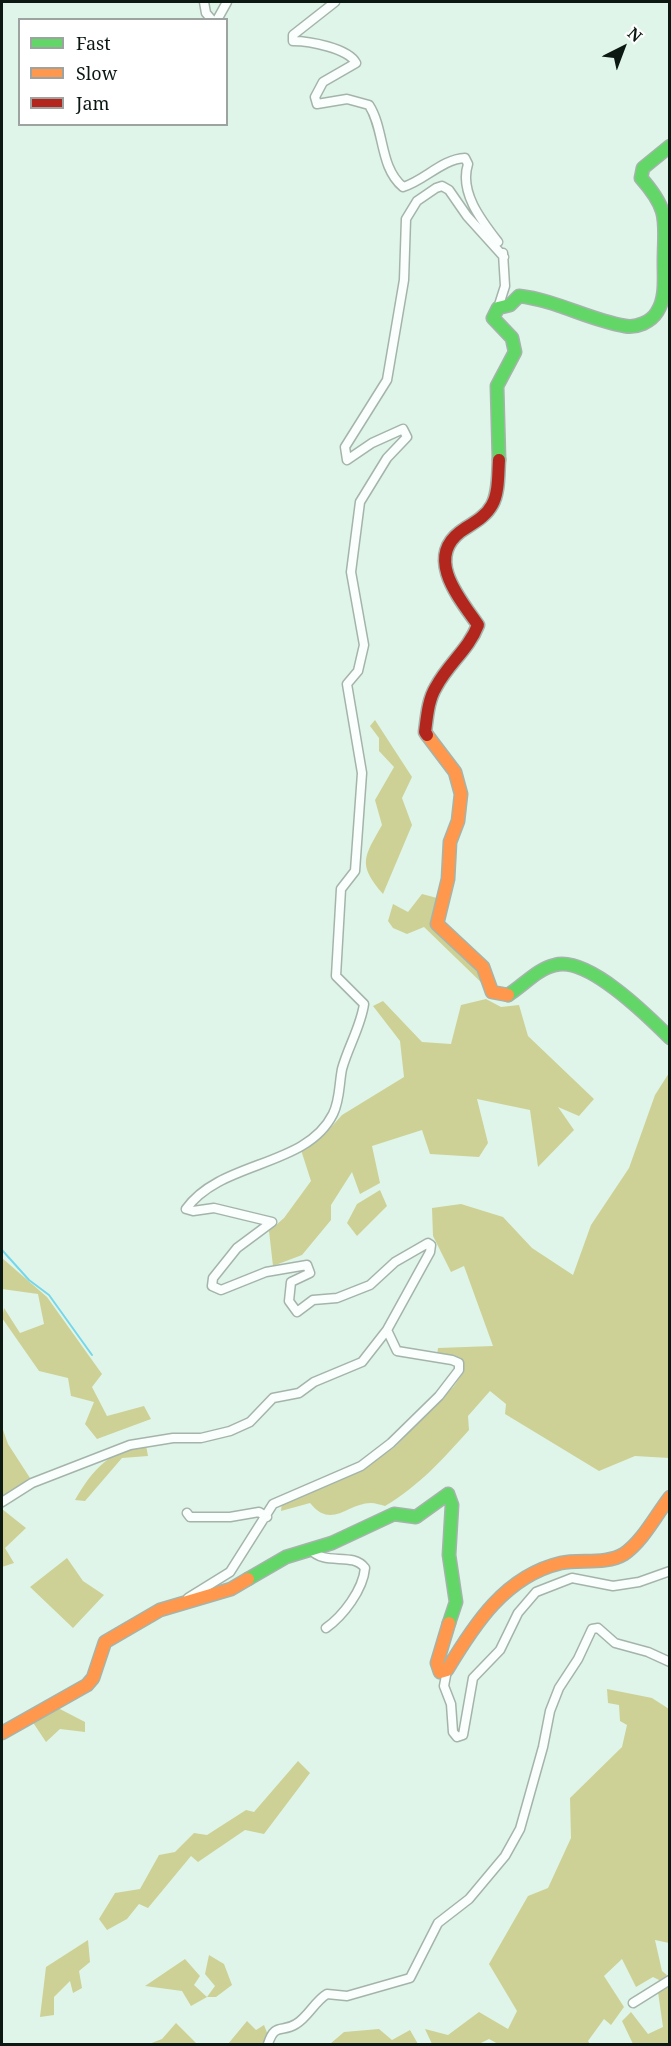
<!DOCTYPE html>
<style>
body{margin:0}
#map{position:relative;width:671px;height:2046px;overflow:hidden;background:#e0f5e9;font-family:"Noto Serif",serif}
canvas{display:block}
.frame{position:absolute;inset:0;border:3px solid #0b1912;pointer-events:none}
.legend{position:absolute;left:18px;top:18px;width:210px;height:108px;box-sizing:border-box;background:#fff;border:2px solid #9da3a0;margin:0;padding:8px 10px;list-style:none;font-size:18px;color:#0b1912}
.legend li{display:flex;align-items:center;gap:12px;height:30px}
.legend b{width:30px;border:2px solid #9da3a0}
.north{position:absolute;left:593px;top:18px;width:60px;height:60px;-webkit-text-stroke:4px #fff;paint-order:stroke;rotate:42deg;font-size:16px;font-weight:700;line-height:24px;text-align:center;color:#0b1912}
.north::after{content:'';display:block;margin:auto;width:21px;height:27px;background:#0b1912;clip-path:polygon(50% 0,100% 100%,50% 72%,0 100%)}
</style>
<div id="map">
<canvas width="671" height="2046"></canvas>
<div class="frame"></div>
<ul class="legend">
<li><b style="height:8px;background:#63d668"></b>Fast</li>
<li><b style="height:8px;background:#ff974d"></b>Slow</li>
<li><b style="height:8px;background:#b3261e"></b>Jam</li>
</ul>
<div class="north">N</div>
</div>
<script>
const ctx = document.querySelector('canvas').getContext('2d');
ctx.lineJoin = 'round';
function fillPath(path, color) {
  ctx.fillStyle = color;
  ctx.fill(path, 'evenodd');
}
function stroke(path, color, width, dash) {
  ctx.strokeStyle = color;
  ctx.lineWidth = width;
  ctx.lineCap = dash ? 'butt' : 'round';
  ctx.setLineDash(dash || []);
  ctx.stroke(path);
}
fillPath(new Path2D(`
 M375 720 412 777 402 798 412 825 383 894C357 864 364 857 382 825L375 800 394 767 379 751V738L370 726Z
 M422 894 437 898 433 922 473 959 488 989 424 927 407 934 393 928 388 921 393 904 408 912Z
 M486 999 501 1007 519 1005 528 1036 594 1099 579 1116 558 1107 574 1130 538 1167 530 1110 477 1099 488 1143 479 1157 430 1154 422 1130 372 1146 380 1183 360 1194 352 1172 331 1205V1220L302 1255 273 1266 269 1231 284 1218 311 1181 301 1150 325 1134 342 1115 404 1077 400 1041 373 1006 383 1001 422 1042 451 1044 461 1005Z
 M669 1073V1458L635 1456 599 1471 505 1414 506 1404 490 1391 468 1416 469 1430C443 1459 419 1486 385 1506 381 1505 375 1503 371 1503 347 1503 332 1530 310 1503L281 1511 282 1502 362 1470 396 1446 454 1386 464 1371 463 1360 452 1356 437 1355 438 1348 493 1346 464 1266 451 1272 433 1236 432 1208 461 1204 503 1217 532 1248 573 1275 591 1225 629 1168 655 1095Z
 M380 1190 387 1206 357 1236 347 1223 357 1204Z
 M2 1258 47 1297 102 1374 92 1387 107 1416 144 1406 151 1419 97 1439 85 1424 94 1402 71 1396 68 1378 39 1371 2 1318 4 1308 20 1333 44 1324 38 1294 2 1289Z
 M2 1427 8 1444 30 1478 2 1498Z
 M146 1445 148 1456 122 1458 85 1501 75 1500C92 1470 111 1449 146 1445Z
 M2 1509 26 1528 5 1548 14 1563 2 1567Z
 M67 1558 83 1581 104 1595 73 1628 30 1587Z
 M607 1689 652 1698 669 1709V1943L655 1940 662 1971 667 1975 661 1981 653 1977 636 1987 622 1959 604 1976 624 2007 611 2025 604 2019 588 2041 590 2044H498L489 2039 479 2044H432L425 2029 448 2035 479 2012 508 2029 517 2011 489 1964 528 1896 548 1888 571 1838 570 1798 622 1747 627 1725 620 1721 619 1705 608 1703Z
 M58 1708 85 1722V1732L60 1729 46 1742 32 1721Z
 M298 1761 310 1773 264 1834 245 1830 198 1862 191 1856 148 1908 139 1904 127 1919 107 1930 99 1919 115 1893 140 1889 159 1855 175 1852 194 1833 207 1835 246 1810 254 1812Z
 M88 1940 90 1962 79 1971 82 1988 73 1993 70 1981 54 1997V2015L40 2017 46 1967Z
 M209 1955 224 1964 232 1985 216 1997H207L191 2006 182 1991 145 1986 185 1959 200 1976 194 1985 207 1997 215 1986 205 1974Z
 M669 1985V2044H633L622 2021 631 2012 648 2034 663 2027 658 1992Z
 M247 2021 256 2030 264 2025 268 2035 266 2044H228Z
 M176 2023 197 2044H149L162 2039Z
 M379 2029 392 2040 410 2030 418 2044H330L344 2032Z`), '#cdd195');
stroke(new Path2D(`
 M2 1250 29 1280 49 1295 92 1355`), '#76d7eb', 2);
const street = new Path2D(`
 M204 2 206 13 212 20
 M335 2 293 35V41C309 41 348 48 356 63L323 82 315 97 317 104 347 99 369 105C385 130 379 167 403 187 424 181 442 159 465 158L468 164C459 192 481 220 498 242
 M217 20 227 2
 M498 308 505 286 503 253
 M2 1502 32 1483 130 1445 173 1438H201L230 1431 250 1422 273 1398 299 1393 314 1382 362 1362 387 1330 430 1252 431 1245 428 1243 395 1262 370 1285 337 1298 313 1300 297 1312 289 1301 291 1282 310 1273 307 1265 266 1272 221 1290 212 1286 213 1278 237 1248 272 1222 214 1208 193 1211 186 1209C221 1160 306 1168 333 1114 340 1100 339 1084 342 1069 348 1047 361 1026 364 1004L336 976 341 889 355 871 362 773 347 684 358 671 364 645 351 572 360 502 387 458 407 437 403 429 372 443 347 460 345 447 387 380 404 280 406 219 417 201 436 188 442 186 449 190 467 216 504 257
 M187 1513 190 1517H230L259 1512 267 1517
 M310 1549C325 1567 352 1551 365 1568 363 1590 343 1616 326 1628
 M188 1598 230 1572 273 1504 361 1466 391 1443 439 1396 459 1370V1363L452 1360 397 1351 387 1330
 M447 1670 444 1686 451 1704 453 1732 457 1737 463 1735 473 1678 500 1650 518 1613 536 1592 572 1578 613 1586 639 1582 670 1571
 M633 2003 670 1980
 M268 2044C275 2022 282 2033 296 2024 308 2017 315 2001 327 1994L347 1996 410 1978 438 1923 469 1899 505 1856 520 1829 543 1747 550 1711 559 1688 578 1659 592 1629 598 1628 615 1643 648 1652 670 1662`);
const fast = new Path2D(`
 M499 460 497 386 515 352 512 338 493 318 498 308 510 305 519 296C556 300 589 320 625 326 637 328 651 322 657 312 666 299 664 279 664 263 664 221 671 212 641 178L643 168 670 146
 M508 995C523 986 537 969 555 965 588 956 648 1016 670 1038
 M248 1579 286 1557 332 1543 394 1514 416 1517 448 1494 452 1505 449 1555 456 1602 449 1623`);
const slow = new Path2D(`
 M427 735 455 772 461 794 458 821 450 842 448 879 437 924 483 967 492 992 508 995
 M449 1623 437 1663 440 1672 447 1670C474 1625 505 1576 561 1563 580 1559 606 1565 624 1554 643 1541 656 1515 670 1497
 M2 1733 87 1685 93 1678 105 1642 160 1610 231 1589 248 1579`);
const jam = new Path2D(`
 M427 735 425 732C427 717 428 700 436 687 448 664 469 649 478 625 460 599 425 559 460 532 471 524 485 518 492 505 499 493 498 474 499 460`);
stroke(street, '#a4b4ab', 11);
stroke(fast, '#a4b4ab', 15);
stroke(slow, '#a4b4ab', 15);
stroke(jam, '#a4b4ab', 15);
stroke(street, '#fafefc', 8);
stroke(fast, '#63d668', 12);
stroke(slow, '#ff974d', 12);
stroke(jam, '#b3261e', 12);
</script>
